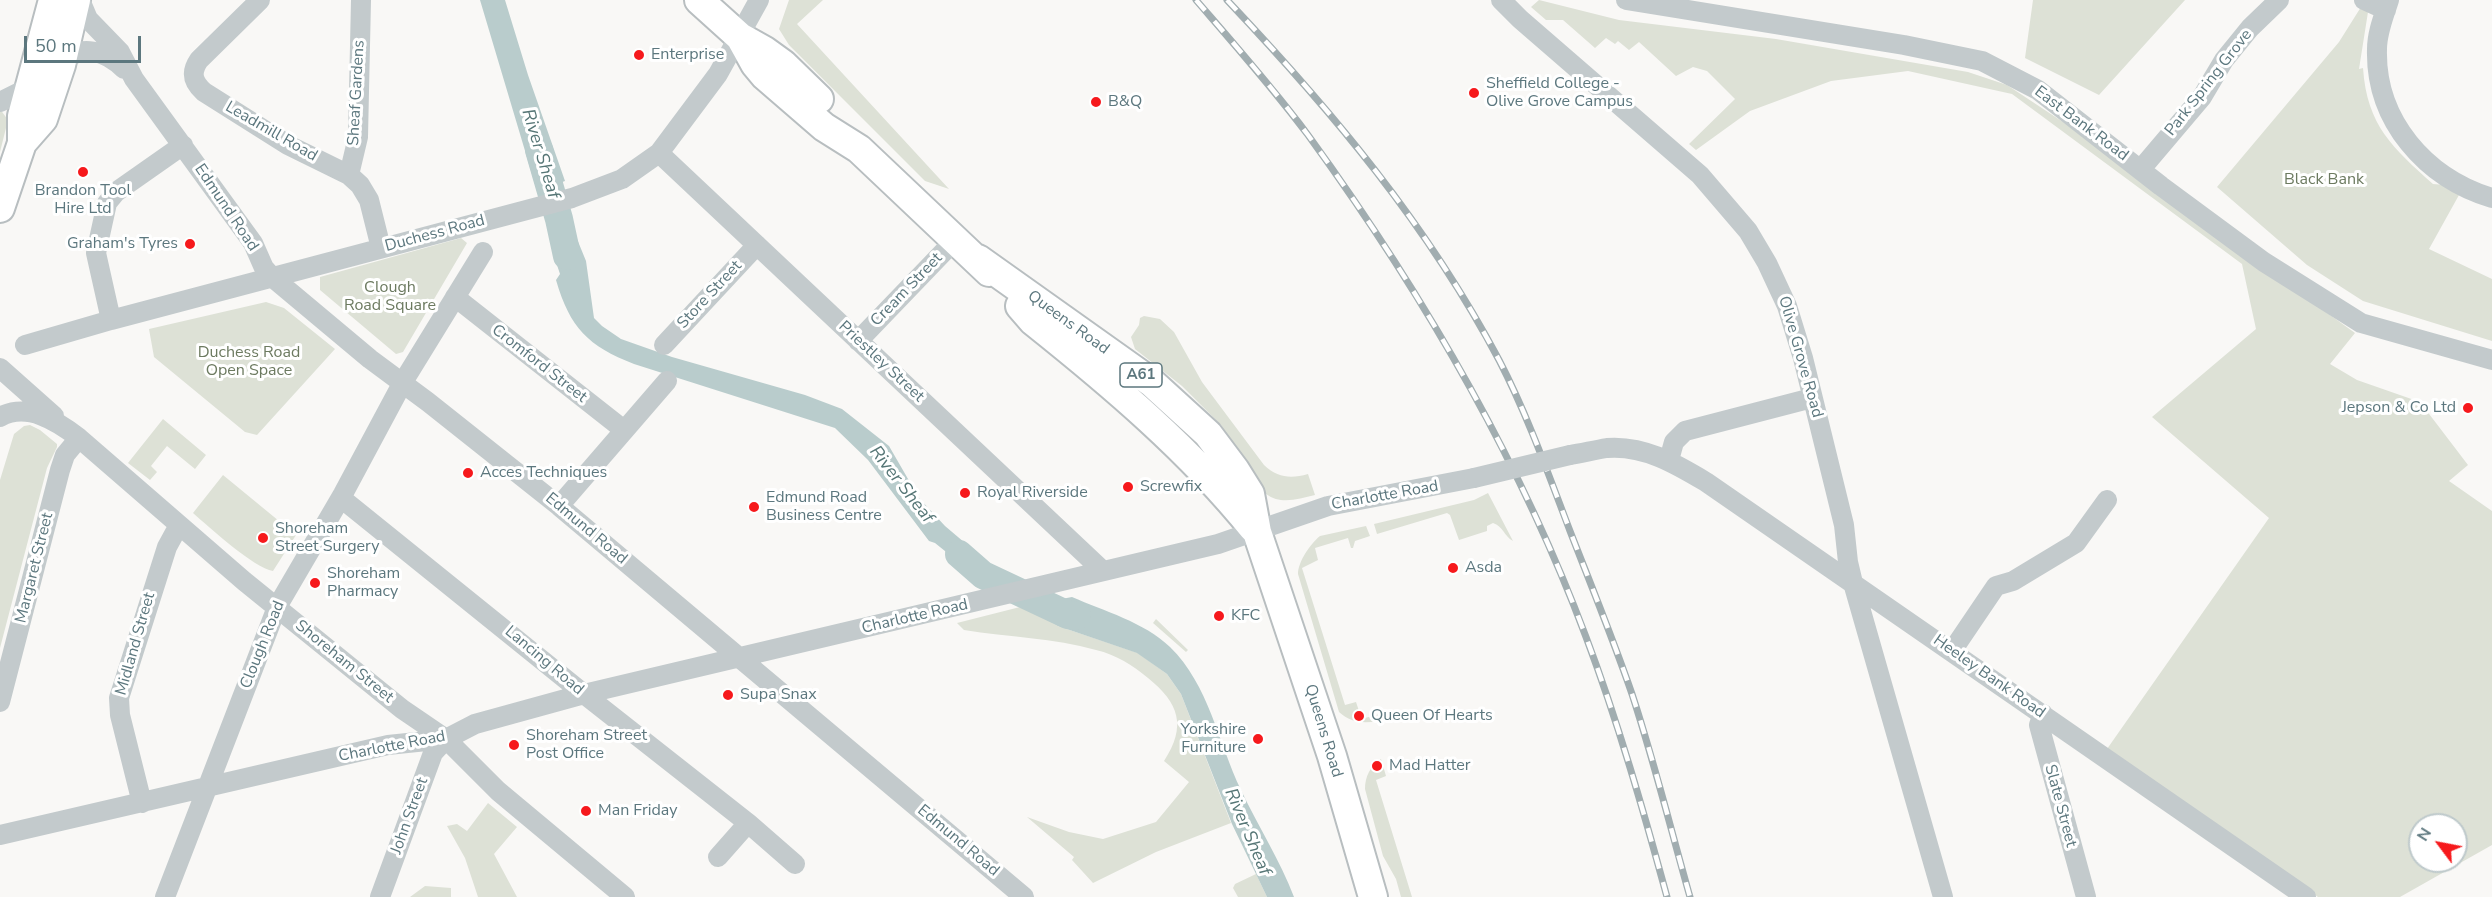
<!DOCTYPE html>
<style>
body{margin:0}
#map{position:relative;width:2492px;height:897px;overflow:hidden;background:#f9f8f6;font-family:"Nunito Sans",sans-serif}
canvas{display:block}
.north{position:absolute;left:2408px;top:813px;width:60px;height:60px;box-sizing:border-box;background:#fff;border:2px solid #bec9cb;border-radius:50%;rotate:302deg;font-size:16px;font-weight:700;line-height:24px;text-align:center;color:#5c777e}
.north::after{content:'';display:block;margin:auto;width:21px;height:27px;background:#f6191c;clip-path:polygon(50% 0,100% 100%,50% 72%,0 100%)}
.scale{position:absolute;left:24px;top:36px;width:117px;height:27px;box-sizing:border-box;border:3px solid #5c777e;border-top:0;padding-left:8px;font-size:18px;line-height:21px;white-space:nowrap;color:#5c777e;-webkit-text-stroke:4px #fff;paint-order:stroke}
</style>
<div id="map">
<canvas width="2492" height="897"></canvas>
<div class="north">N</div>
<div class="scale">50 m</div>
</div>
<script>
const ctx = document.querySelector('canvas').getContext('2d');
ctx.lineJoin = 'round';
function fillPath(path, color) {
  ctx.fillStyle = color;
  ctx.fill(path, 'evenodd');
}
function stroke(path, color, width, dash) {
  ctx.strokeStyle = color;
  ctx.lineWidth = width;
  ctx.lineCap = dash ? 'butt' : 'round';
  ctx.setLineDash(dash || []);
  ctx.stroke(path);
}
function label(font, color, halo, rows, align = 'center') {
  ctx.font = font + ' "Nunito Sans",sans-serif';
  ctx.lineWidth = 6;
  ctx.setLineDash([]);
  ctx.textBaseline = 'middle';
  ctx.strokeStyle = halo;
  ctx.fillStyle = color;
  for (const [text, x, y, turn = 0] of rows) {
    ctx.save();
    ctx.translate(x, y);
    ctx.rotate((+turn || 0) * Math.PI / 180);
    ctx.textAlign = isNaN(turn) ? turn : align;
    if (halo) ctx.strokeText(text, 0, 0);
    ctx.fillText(text, 0, 0);
    ctx.restore();
  }
}
fillPath(new Path2D(`
 M789 0H823L797 24 949 189 925 181 789 45 779 29Z
 M1539 0 1619 20 1776 39 1968 72 2007 85 2066 124 2355 333 2330 364 2357 380 2420 402 2468 465 2449 481 2492 511V845L2400 897H2318L2107 749 2269 518 2152 417 2256 329 2242 264 2012 94 1908 71 1831 81 1750 111 1696 150 1689 144 1735 99 1707 71 1693 67 1676 76 1639 42 1629 50 1618 41 1615 44 1606 38 1595 48 1563 20H1546L1531 7ZM2420 825H2456V861H2420Z
 M2033 0H2185L2099 95 2025 58Z
 M2361 7 2368 12 2359 69 2363 68C2367 126 2393 148 2433 184L2445 185 2459 195 2429 249 2492 279V341L2363 301 2307 265 2217 187 2339 42Z
 M0 109 8 120 0 152Z
 M461 238 467 243 403 352 396 354 320 290V277Z
 M266 302 284 308 335 349 257 435 245 432 154 357 149 329Z
 M1144 316 1160 319 1174 332 1202 382 1264 465C1278 478 1291 479 1308 474L1315 495C1298 499 1281 505 1266 494L1221 425 1182 386 1135 349 1131 337 1139 325 1140 318Z
 M163 419 206 455 195 469 167 446 151 466 157 472 150 480 128 463Z
 M30 425 40 430 57 444V447L47 468 0 648V480L14 434 24 426Z
 M223 475 296 535 273 571C254 568 209 527 193 513Z
 M1488 493 1513 541C1504 536 1503 526 1493 523L1487 526V531L1459 540 1450 515 1447 513 1377 534 1374 524 1474 500Z
 M1366 526 1370 536 1355 541 1353 548H1351L1348 538 1315 548 1318 560 1302 568 1345 705 1356 702 1360 714 1365 718 1387 712 1388 718C1371 724 1353 725 1339 712L1298 574C1298 562 1310 544 1320 536Z
 M1024 606 1058 626 1138 653 1167 674 1181 694 1231 823 1156 852 1093 883 1072 860 1074 857 1027 817 1069 832 1103 839 1156 822 1189 782 1164 761C1187 726 1179 703 1148 678 1132 665 1117 655 1096 650 1054 638 1008 637 964 630L957 623Z
 M1156 619 1188 650 1186 652 1153 623Z
 M1381 759 1386 776 1376 780 1412 897H1401L1396 879 1383 856 1365 789C1365 777 1370 766 1381 759Z
 M488 803 517 827 494 854 517 897H478L465 858 447 826 457 824 467 831Z
 M1256 874 1267 897H1238L1233 888 1235 884Z
 M425 886 451 888V897H410Z`), '#dde1d6');
fillPath(new Path2D(`
 M480 0H505L528 75 565 181 537 191Z
 M568 217 586 261 594 318 602 326 621 339 672 357 805 395 842 409 889 446 919 498 945 526 1004 576 981 580 935 543 929 541 868 460 835 428 634 364C588 346 570 328 556 280L560 274 554 256 550 223Z
 M1072 597C1104 611 1144 622 1170 647 1209 685 1218 742 1241 790 1258 826 1280 860 1294 897H1267L1232 824 1181 694 1167 674 1137 653 1058 626 1024 606Z`), '#b9cccc');
stroke(new Path2D(`
 M539 150 559 219 567 256
 M959 554 983 575 1068 615 1077 616`), '#b9cccc', 28);
const highway = new Path2D(`
 M699 0 740 37 765 51 783 64 819 99
 M740 37 755 64 765 76 824 127 859 149 989 272
 M22 143 43 119 61 65 76 0
 M0 208 22 143V116L53 0
 M978 259 1151 382 1208 434 1235 470 1250 494 1257 532 1332 756 1373 897
 M1020 306 1033 321C1112 384 1190 450 1253 528`);
stroke(highway, '#b8bec0', 32);
stroke(new Path2D(`
 M80 0 88 19 120 52 134 79 253 243 264 268 272 277 370 359 428 402 559 506 1024 897
 M260 0 199 60C190 73 193 82 204 92L288 145 349 175 360 185 369 200 381 248
 M1501 0 1520 19 1700 175 1748 231 1767 263 1787 306 1803 358 1844 525 1848 562 1853 583
 M1626 0 1904 45 1982 61 2038 90 2161 186 2264 262 2361 323 2492 360
 M2364 0 2386 10
 M2389 0C2384 16 2377 32 2377 49 2375 121 2426 178 2492 198
 M61 65C79 41 107 52 124 69
 M0 102 30 87
 M659 153 1103 571
 M2141 169 2202 97 2224 60 2250 28 2279 0
 M349 175 358 137 361 0
 M455 297 624 430
 M111 320 96 253 107 203 116 192 183 145
 M858 341 956 239
 M25 345 111 320 572 198 622 179 659 153 718 74 759 0
 M664 345 757 245
 M0 368 54 416
 M0 417C27 402 57 421 79 438L244 581 402 709 446 739 498 791 625 897
 M1570 455C1582 453 1595 450 1607 448 1644 445 1676 464 1706 482L2306 897
 M1669 460 1674 442 1685 431 1812 398
 M341 498 584 694 748 823 795 864
 M559 506 667 381
 M1853 583 1943 897
 M1952 651 1996 586 2013 581 2076 543 2107 500
 M0 702 60 470 65 455 79 438
 M2043 714 2039 725 2086 897
 M142 803 120 715 119 698 167 547 179 525
 M0 835 388 745 446 739 475 724 584 694 1218 544 1328 506 1474 478
 M718 857 748 823
 M165 897 277 607 343 494 403 382 483 252
 M380 897 433 753 446 739`), '#c3cacc', 20);
stroke(highway, '#fff', 28);
const rail = new Path2D(`
 M1196 0C1234 44 1273 88 1308 135 1420 289 1519 458 1586 637 1618 722 1643 809 1667 897
 M1227 0C1332 111 1427 224 1499 360 1527 414 1548 473 1570 531 1591 585 1613 639 1632 694 1654 761 1671 830 1690 897`);
stroke(rail, '#a1adb0', 7);
stroke(rail, '#fff', 4.5, [14]);
stroke(new Path2D(`
 M1474 478 1570 455`), '#c3cacc', 20);
for (const [x, y, r, color] of [
 [639,55,6,"#f6191c"],
 [1474,93,6,"#f6191c"],
 [1096,102,6,"#f6191c"],
 [83,172,6,"#f6191c"],
 [190,244,6,"#f6191c"],
 [2468,408,6,"#f6191c"],
 [468,473,6,"#f6191c"],
 [1128,487,6,"#f6191c"],
 [965,493,6,"#f6191c"],
 [754,507,6,"#f6191c"],
 [263,538,6,"#f6191c"],
 [1453,568,6,"#f6191c"],
 [315,583,6,"#f6191c"],
 [1219,616,6,"#f6191c"],
 [728,695,6,"#f6191c"],
 [1359,716,6,"#f6191c"],
 [1258,739,6,"#f6191c"],
 [514,745,6,"#f6191c"],
 [1377,766,6,"#f6191c"],
 [586,811,6,"#f6191c"]
]) {
  const dot = new Path2D();
  dot.arc(x, y, r, 0, 2 * Math.PI);
  ctx.fillStyle = color;
  ctx.fill(dot);
  stroke(dot, '#fff', 2);
}
for (const [x, y, w] of [
 [1141,375,42]
]) {
  const box = new Path2D();
  box.roundRect(x - w / 2, y - 12, w, 24, 4.5);
  ctx.fillStyle = '#fff';
  ctx.fill(box);
  stroke(box, '#5c777e', 1.5);
}
label('bold 15px', '#5c777e', null, [
 ["A61",1141,375]
]);
label('16px', '#5c777e', '#fff', [
 ["Enterprise",651,55],
 ["Sheffield College -",1486,84],
 ["Olive Grove Campus",1486,102],
 ["B&Q",1108,102],
 ["Brandon Tool",83,191,"center"],
 ["Hire Ltd",83,209,"center"],
 ["Graham's Tyres",178,244,"right"],
 ["Jepson & Co Ltd",2456,408,"right"],
 ["Acces Techniques",480,473],
 ["Screwfix",1140,487],
 ["Royal Riverside",977,493],
 ["Edmund Road",766,498],
 ["Business Centre",766,516],
 ["Shoreham",275,529],
 ["Street Surgery",275,547],
 ["Asda",1465,568],
 ["Shoreham",327,574],
 ["Pharmacy",327,592],
 ["KFC",1231,616],
 ["Supa Snax",740,695],
 ["Queen Of Hearts",1371,716],
 ["Yorkshire",1246,730,"right"],
 ["Furniture",1246,748,"right"],
 ["Shoreham Street",526,736],
 ["Post Office",526,754],
 ["Mad Hatter",1389,766],
 ["Man Friday",598,811]
], 'left');
label('16px', '#5c777e', '#fff', [
 ["Park Spring Grove",2209,83,-52],
 ["Sheaf Gardens",357,93,-87],
 ["East Bank Road",2081,124,37],
 ["Leadmill Road",271,132,30],
 ["Edmund Road",226,208,56],
 ["Duchess Road",435,234,-15],
 ["Cream Street",907,290,-46],
 ["Store Street",710,295,-47],
 ["Queens Road",1068,323,36],
 ["Olive Grove Road",1800,357,74],
 ["Priestley Street",881,362,43],
 ["Cromford Street",539,364,38],
 ["Charlotte Road",1385,496,-10],
 ["Edmund Road",586,529,40],
 ["Margaret Street",35,568,-76],
 ["Charlotte Road",915,617,-13],
 ["Midland Street",136,644,-74],
 ["Clough Road",263,645,-68],
 ["Lancing Road",544,661,40],
 ["Shoreham Street",344,662,39],
 ["Heeley Bank Road",1989,677,35],
 ["Queens Road",1323,731,73],
 ["Charlotte Road",392,747,-11],
 ["Slate Street",2060,806,75],
 ["John Street",410,816,-70],
 ["Edmund Road",958,841,40]
]);
label('16px', '#6c7a60', '#fff', [
 ["Black Bank",2324,180],
 ["Clough",390,288],
 ["Road Square",390,306],
 ["Duchess Road",249,353],
 ["Open Space",249,371]
]);
label('italic 18px', '#567676', '#fff', [
 ["River Sheaf",540,154,73],
 ["River Sheaf",901,485,52],
 ["River Sheaf",1247,832,67]
]);
</script>
